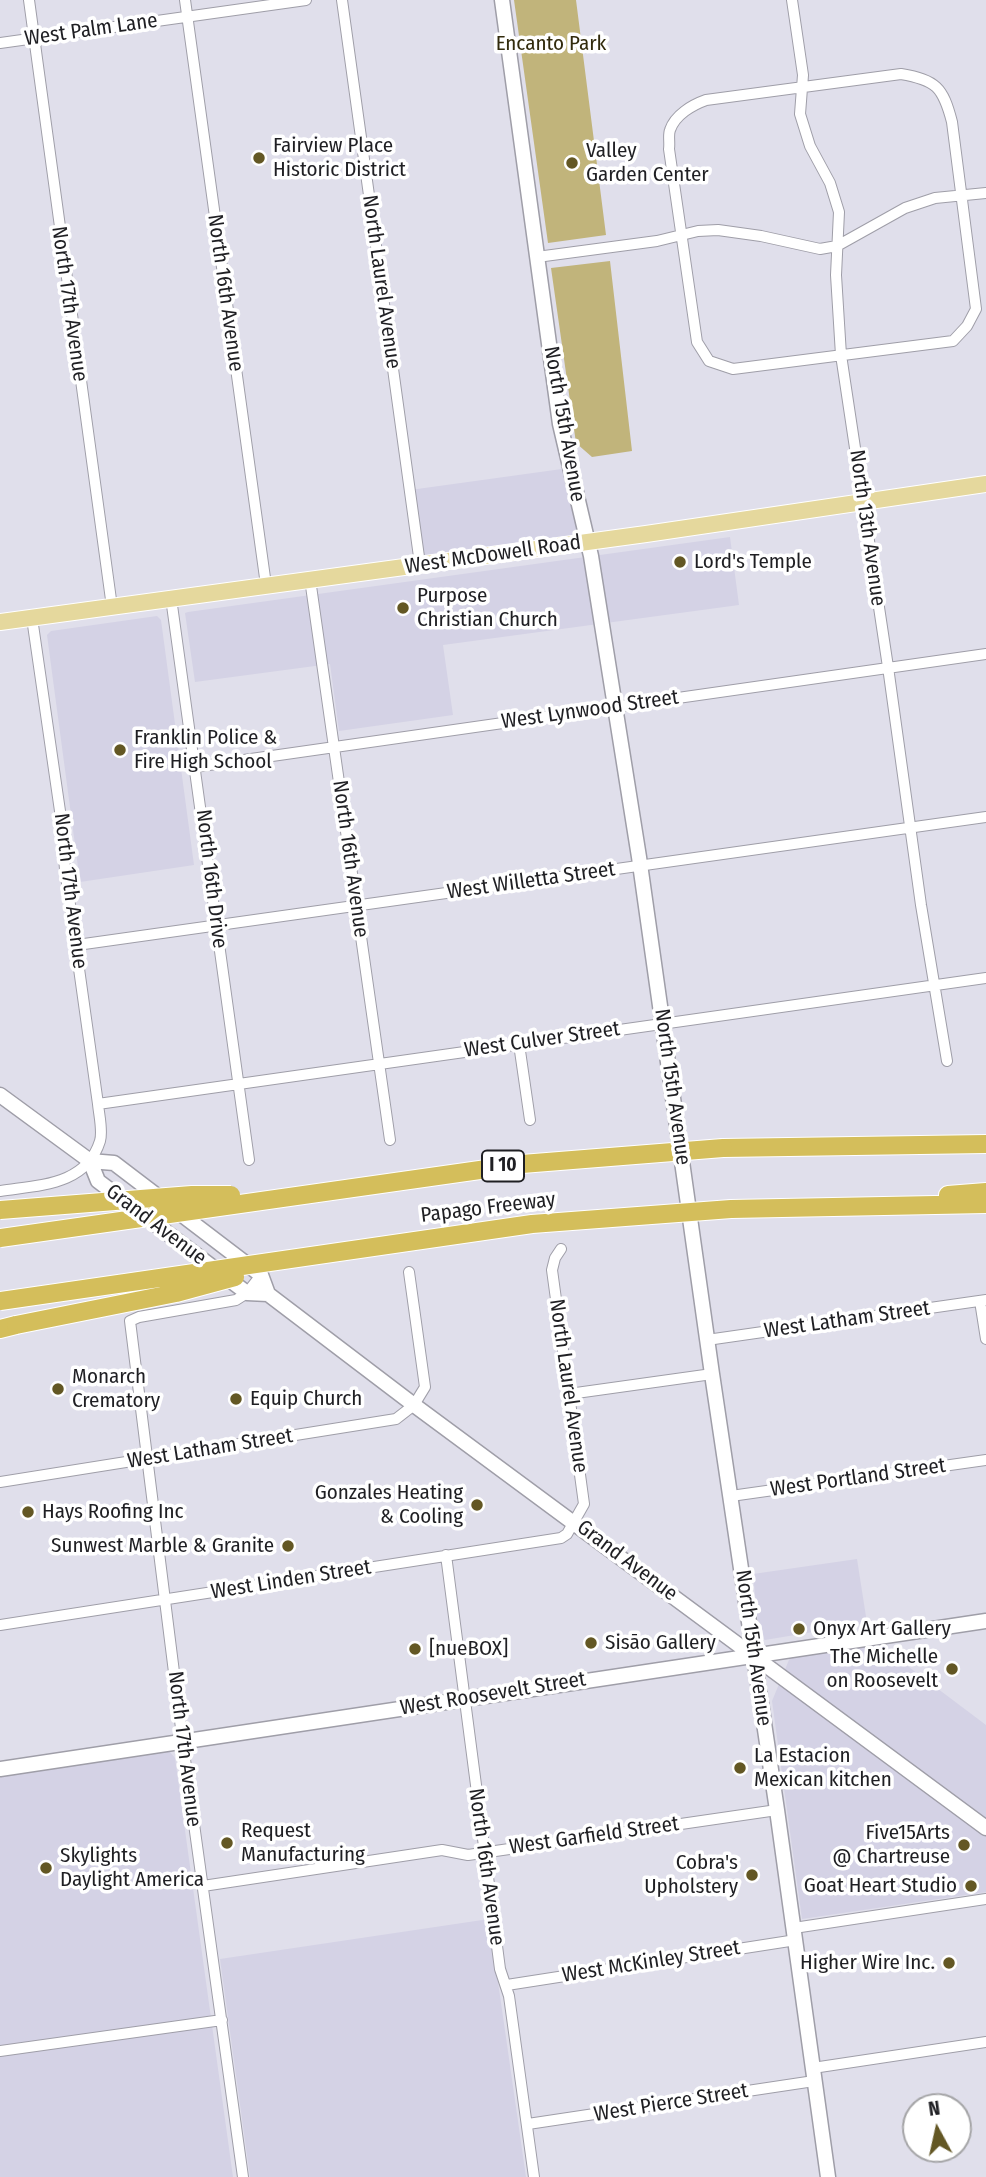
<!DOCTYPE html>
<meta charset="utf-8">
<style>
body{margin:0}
#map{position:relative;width:986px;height:2177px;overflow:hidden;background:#e0dfeb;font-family:"Fira Sans Condensed",sans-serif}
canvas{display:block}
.north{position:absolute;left:902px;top:2093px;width:70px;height:70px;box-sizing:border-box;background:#fff;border:2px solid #a5a5a7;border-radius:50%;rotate:352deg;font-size:19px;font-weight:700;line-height:28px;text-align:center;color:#1f1f23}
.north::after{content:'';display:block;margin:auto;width:24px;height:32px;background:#635724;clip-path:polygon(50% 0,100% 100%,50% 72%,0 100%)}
</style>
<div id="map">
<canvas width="986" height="2177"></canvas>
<div class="north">N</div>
</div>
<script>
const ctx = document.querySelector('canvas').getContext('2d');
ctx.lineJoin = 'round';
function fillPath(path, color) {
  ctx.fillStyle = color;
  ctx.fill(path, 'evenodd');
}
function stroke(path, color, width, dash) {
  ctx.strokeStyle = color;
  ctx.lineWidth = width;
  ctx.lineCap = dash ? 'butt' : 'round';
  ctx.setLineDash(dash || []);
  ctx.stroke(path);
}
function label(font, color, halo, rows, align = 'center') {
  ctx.font = font + ' "Fira Sans Condensed",sans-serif';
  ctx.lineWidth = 7;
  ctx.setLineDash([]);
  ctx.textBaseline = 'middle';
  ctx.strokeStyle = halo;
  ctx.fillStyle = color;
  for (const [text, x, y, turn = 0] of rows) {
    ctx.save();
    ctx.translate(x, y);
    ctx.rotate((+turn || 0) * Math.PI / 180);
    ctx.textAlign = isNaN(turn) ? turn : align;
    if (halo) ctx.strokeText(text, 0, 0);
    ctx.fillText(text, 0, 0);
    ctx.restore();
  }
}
fillPath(new Path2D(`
 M569 468 588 542 420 564 410 490Z
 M730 537 739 605 443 645 453 715 339 731 330 664 195 682 185 613 188 612Z
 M157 616 161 620 194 865 80 882 47 635 51 631Z
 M857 1559 867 1623 765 1640 759 1636 753 1574Z
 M877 1643 986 1725V1892L802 1919 772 1701 791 1655Z
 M166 1752H170L175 1758 233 2177H0V1777Z
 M489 1919 526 2177H250L220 1959Z`), '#d4d2e5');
fillPath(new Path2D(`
 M514 0H576L606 235 548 243Z
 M610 261 632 451 592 457 576 443 551 268Z`), '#c1b47b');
const street = new Path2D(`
 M29 0 112 607
 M185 0 266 585
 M342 0 420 564
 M792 0 803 75 800 114 810 146 830 183 839 212 836 275 841 355 888 667 921 905 947 1061
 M0 43 306 0
 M901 74C936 80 943 87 952 122L976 309 967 326 953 341 733 369 709 361 697 342 669 149C670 143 668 135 670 130 675 115 692 105 706 100Z
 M537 257 657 241 698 231 718 230 761 236 820 249 837 246 905 208 935 198 986 193
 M310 579 390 1140
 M171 598 249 1160
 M195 767 986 654
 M77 945 986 817
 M519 1044 530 1120
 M98 1104 986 978
 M0 1191C38 1185 86 1186 100 1141 103 1131 99 1115 98 1104L65 869 60 811 32 618
 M980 1301 986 1339
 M707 1340 986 1300
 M569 1394 712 1374
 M0 1482 396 1419 414 1405 425 1387 409 1272
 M731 1496 986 1460
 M446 1555 500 1969 509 1996 534 2177
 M0 1625 561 1538 567 1534 584 1504 552 1270 555 1258 561 1249
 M203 1886 442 1850 468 1855 777 1810
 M794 1928 986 1899
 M507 1985 796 1940
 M0 2051 222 2020
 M813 2068 986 2042
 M528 2124 814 2081
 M243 2177 184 1752 130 1321 139 1317 236 1300 247 1293 261 1275`);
const secondary = new Path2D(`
 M502 0 560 424 591 556 639 857 712 1374 777 1810 828 2177
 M0 1095 90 1161 98 1181 247 1293 268 1294
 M90 1161 114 1163 261 1275 268 1294 414 1405 986 1828
 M0 1769 986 1621`);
const primary = new Path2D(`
 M0 622 646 534 986 484`);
const highway = new Path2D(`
 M723 1148 986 1144
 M948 1195 986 1192
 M731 1209 986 1204
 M0 1329 16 1325`);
stroke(street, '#9f9ea8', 12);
stroke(secondary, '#9f9ea8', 17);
stroke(primary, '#fff', 18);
stroke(highway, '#fff', 20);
stroke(street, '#fff', 10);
stroke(secondary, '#fff', 14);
stroke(primary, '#e5d89d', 16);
stroke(highway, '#d4be5b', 18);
const highwayBridge = new Path2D(`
 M0 1210 192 1195H231
 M0 1238 522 1164 723 1148
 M0 1301 532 1224 731 1209
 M16 1325 176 1293 235 1277`);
stroke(highwayBridge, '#fff', 20, []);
stroke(highwayBridge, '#d4be5b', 18);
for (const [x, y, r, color] of [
 [259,158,7,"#635724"],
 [572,163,7,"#635724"],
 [680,562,7,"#635724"],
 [403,608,7,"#635724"],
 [120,750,7,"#635724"],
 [58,1389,7,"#635724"],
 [236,1399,7,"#635724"],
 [477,1505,7,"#635724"],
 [28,1512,7,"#635724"],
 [288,1546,7,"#635724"],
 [799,1629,7,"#635724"],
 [591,1643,7,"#635724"],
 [415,1649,7,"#635724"],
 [952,1669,7,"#635724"],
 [740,1768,7,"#635724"],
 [227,1843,7,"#635724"],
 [964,1845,7,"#635724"],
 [46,1868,7,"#635724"],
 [752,1875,7,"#635724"],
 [971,1886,7,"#635724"],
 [949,1963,7,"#635724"]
]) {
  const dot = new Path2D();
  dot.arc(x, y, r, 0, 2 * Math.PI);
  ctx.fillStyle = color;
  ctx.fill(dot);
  stroke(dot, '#fff', 2.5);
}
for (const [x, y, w] of [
 [503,1166,42]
]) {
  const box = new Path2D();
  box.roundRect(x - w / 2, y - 15.5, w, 31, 5);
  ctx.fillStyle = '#fff';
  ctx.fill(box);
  stroke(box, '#1f1f23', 2);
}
label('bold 19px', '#1f1f23', null, [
 ["I 10",503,1166]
]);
label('21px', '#1f1f23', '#fff', [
 ["West Palm Lane",91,30,-8],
 ["North Laurel Avenue",381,282,82],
 ["North 16th Avenue",225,293,82],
 ["North 17th Avenue",69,304,82],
 ["North 15th Avenue",564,424,80],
 ["North 13th Avenue",867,528,82],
 ["West McDowell Road",493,555,-8],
 ["West Lynwood Street",590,710,-8],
 ["North 16th Avenue",350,859,82],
 ["North 16th Drive",211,879,83],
 ["West Willetta Street",531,881,-8],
 ["North 17th Avenue",70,891,83],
 ["West Culver Street",542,1040,-8],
 ["North 15th Avenue",672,1087,82],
 ["Papago Freeway",488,1208,-7],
 ["Grand Avenue",156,1225,37],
 ["West Latham Street",847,1320,-8],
 ["North Laurel Avenue",568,1386,82],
 ["West Latham Street",210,1449,-9],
 ["West Portland Street",858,1478,-8],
 ["Grand Avenue",627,1561,37],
 ["West Linden Street",291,1580,-9],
 ["North 15th Avenue",753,1648,82],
 ["West Roosevelt Street",493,1694,-9],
 ["North 17th Avenue",184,1749,83],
 ["West Garfield Street",594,1836,-8],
 ["North 16th Avenue",486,1867,82],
 ["West McKinley Street",651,1962,-9],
 ["West Pierce Street",671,2103,-9]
]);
label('21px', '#322b0d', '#fff', [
 ["Encanto Park",551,44]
]);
label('21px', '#1f1f23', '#fff', [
 ["Fairview Place",273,146],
 ["Historic District",273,170],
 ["Valley",586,151],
 ["Garden Center",586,175],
 ["Lord's Temple",694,562],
 ["Purpose",417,596],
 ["Christian Church",417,620],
 ["Franklin Police &",134,738],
 ["Fire High School",134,762],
 ["Monarch",72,1377],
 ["Crematory",72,1401],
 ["Equip Church",250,1399],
 ["Gonzales Heating",463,1493,"right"],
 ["& Cooling",463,1517,"right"],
 ["Hays Roofing Inc",42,1512],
 ["Sunwest Marble & Granite",274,1546,"right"],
 ["Onyx Art Gallery",813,1629],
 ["Sisāo Gallery",605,1643],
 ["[nueBOX]",429,1649],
 ["The Michelle",938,1657,"right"],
 ["on Roosevelt",938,1681,"right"],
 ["La Estacion",754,1756],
 ["Mexican kitchen",754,1780],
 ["Request",241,1831],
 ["Manufacturing",241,1855],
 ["Five15Arts",950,1833,"right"],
 ["@ Chartreuse",950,1857,"right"],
 ["Skylights",60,1856],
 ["Daylight America",60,1880],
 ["Cobra's",738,1863,"right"],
 ["Upholstery",738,1887,"right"],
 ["Goat Heart Studio",957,1886,"right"],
 ["Higher Wire Inc.",935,1963,"right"]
], 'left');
</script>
